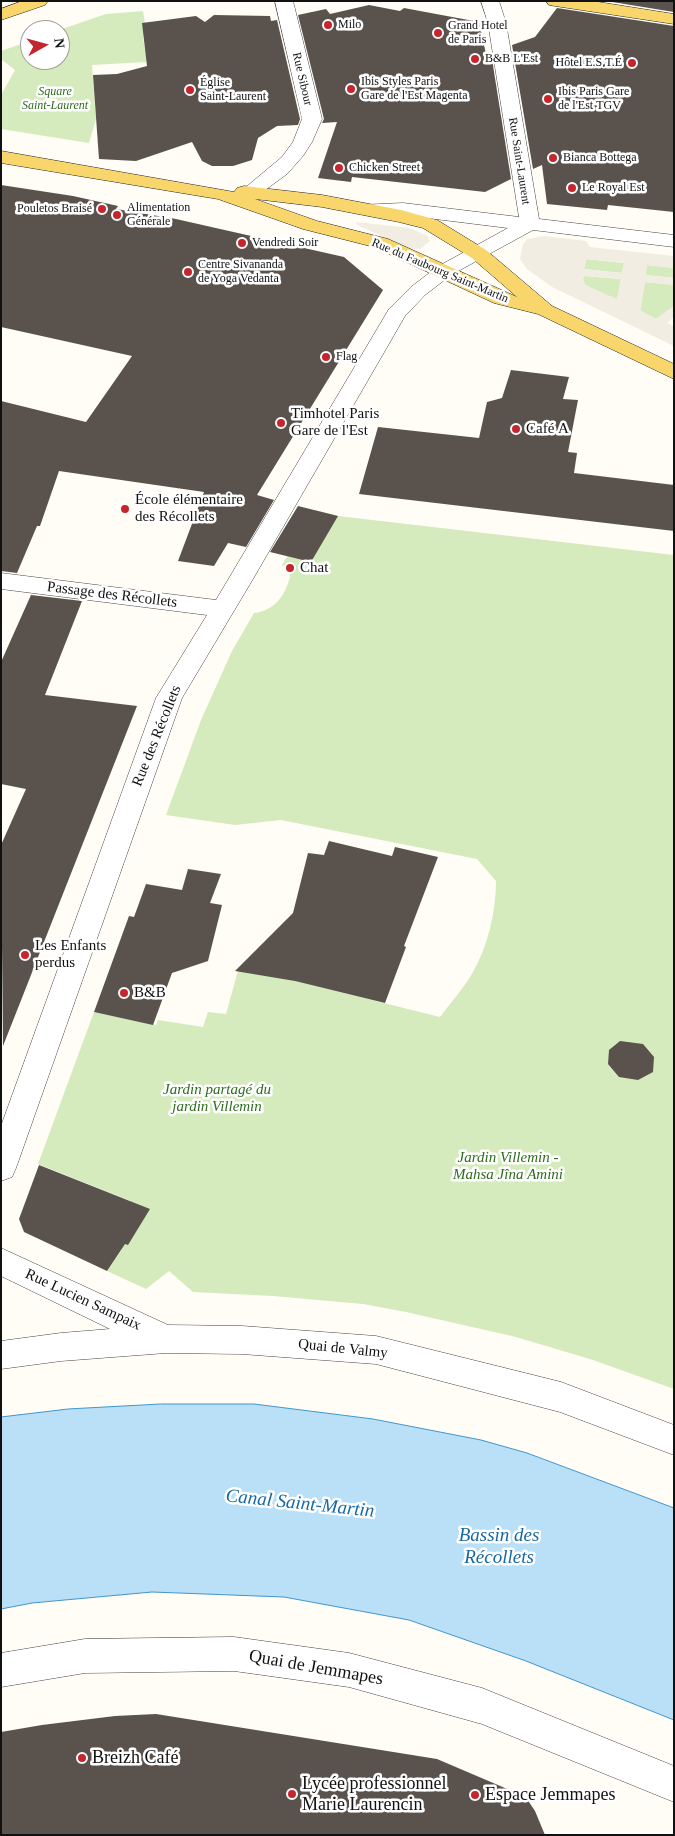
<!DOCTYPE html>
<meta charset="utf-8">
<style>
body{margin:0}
#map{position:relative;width:675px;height:1836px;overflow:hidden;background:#fffdf5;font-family:Georgia,serif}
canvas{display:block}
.frame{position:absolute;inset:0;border:2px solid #111;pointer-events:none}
.north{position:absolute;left:20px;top:20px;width:50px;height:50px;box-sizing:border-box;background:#fff;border:1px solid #a0a0a0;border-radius:50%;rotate:83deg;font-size:14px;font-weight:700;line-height:20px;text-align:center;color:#111}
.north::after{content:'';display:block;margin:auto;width:18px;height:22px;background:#c4262e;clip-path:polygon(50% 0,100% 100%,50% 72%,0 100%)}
</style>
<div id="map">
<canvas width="675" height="1836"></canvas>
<div class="frame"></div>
<div class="north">N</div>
</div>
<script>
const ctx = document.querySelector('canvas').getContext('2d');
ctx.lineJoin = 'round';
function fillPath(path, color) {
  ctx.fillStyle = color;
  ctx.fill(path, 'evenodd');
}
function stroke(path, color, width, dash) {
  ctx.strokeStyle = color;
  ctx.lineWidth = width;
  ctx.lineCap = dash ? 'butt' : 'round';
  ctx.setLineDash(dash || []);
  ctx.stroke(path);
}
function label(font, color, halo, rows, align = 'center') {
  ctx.font = font + ' Georgia,serif';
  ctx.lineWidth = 5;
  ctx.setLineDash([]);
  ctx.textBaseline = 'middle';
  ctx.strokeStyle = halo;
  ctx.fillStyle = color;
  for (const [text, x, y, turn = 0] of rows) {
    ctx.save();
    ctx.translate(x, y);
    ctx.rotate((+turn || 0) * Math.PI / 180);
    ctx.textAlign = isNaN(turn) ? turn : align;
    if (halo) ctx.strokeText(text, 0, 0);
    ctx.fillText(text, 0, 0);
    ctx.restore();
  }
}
fillPath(new Path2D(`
 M143 11 145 23 143 38 147 62 92 65 96 119 89 143 1 129V95L15 70 1 59V51L30 41V60H60L59 30 106 14Z
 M586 259 624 263 622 273 584 269Z
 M647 265 674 268V278L645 275Z
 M584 276 621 279 617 300 585 285 583 279Z
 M645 282 674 285V306L656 319 640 311Z
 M315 510 338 516 674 555V1389L593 1360 516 1337 406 1312 363 1304 273 1296 193 1292 169 1271 146 1289 107 1271 122 1249 107 1241 131 1201 38 1164 94 1012 156 1025 158 1020 203 1027 208 1012 226 1014 239 967 440 1017C451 1002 464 988 473 972 488 946 496 911 496 881L477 859 281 820 235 825 166 815 201 720 232 651 254 613C274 611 286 595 290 576L288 570 282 565Z`), '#d5ebbd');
fillPath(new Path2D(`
 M356 222 410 228 427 236 430 241 420 249H410L357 225Z
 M544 236 586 241 590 247 674 256V268L647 265 646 275 674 278V285L645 282 640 310 656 319 674 306V317L667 323 674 326V346L552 287 527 269 520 259 523 244 527 239ZM586 259 624 263 622 273 584 269ZM584 276 621 279 617 299 585 285 583 279Z`), '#f1ede2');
const water = new Path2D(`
 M161 1404H254L373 1419 481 1440 527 1453 674 1508V1720L526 1661 409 1620 284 1597 152 1592 32 1603 1 1609V1417L68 1409Z`);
fillPath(water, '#b9e0f7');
stroke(water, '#3f96cf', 1);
fillPath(new Path2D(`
 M606 1H674V12Z
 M369 5 400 11 404 8 479 22 486 54 491 53 511 179 485 192 352 177 351 182 318 178 337 122 322 123 324 119 298 15 326 9 330 14Z
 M557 8 674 26V212L608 205 607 210 547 204 542 165 533 169 512 45 535 37Z
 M214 15 270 16 271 21 277 20 300 119 298 125 277 126 258 138 252 160 233 166H212L202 161 192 142 136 161 99 159 93 75 117 74 147 66 142 23 196 16 205 22Z
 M1 185 73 196 118 206 116 209 176 219 344 257 383 290 257 495 274 500 246 547 228 543 214 566 178 561 204 492 59 471 40 526H37L17 573 1 571V401L86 422 132 356 1 327Z
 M511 370 569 377 563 399 578 400 568 452 577 453 574 473 674 485V531L359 494 378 427 479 438 487 402 502 398Z
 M298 506 338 516 311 562 270 552Z
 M31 595 82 601 45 695 137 706 3 1046 1 845 26 789 1 784V662Z
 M329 841 392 856 395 847 438 857 404 946 406 947 385 1003 295 981 235 971 293 913 308 853 324 855Z
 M188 869 221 874 210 903 222 905 208 961 172 973 153 1025 94 1012 129 916 134 917 146 884 182 890Z
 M620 1041 643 1044 654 1057 653 1072 638 1080 619 1077 608 1064 609 1050Z
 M39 1165 150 1209 128 1245 125 1244 107 1271 24 1232 19 1219Z
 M156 1714 437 1759 512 1791 527 1799 535 1811 545 1835H1V1732L42 1725 115 1716Z`), '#5a524d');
const minor = new Path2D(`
 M275 1H293L322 119 312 142 303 156 287 174 257 196 250 198 243 196 240 192 282 157 293 142 302 119Z
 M481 1H499L506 23 539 219 674 235V247L533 230 451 275 425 295 405 316 253 579 182 698 16 1168 12 1177 1 1181V1126L156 698 207 615 1 589V573L216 600 389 309 411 287 437 267 508 228 403 215 359 213 356 209 359 205 403 203 519 217 488 23Z
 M1 1248 168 1325 242 1326 376 1336 561 1382 674 1425V1455L560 1412 376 1364 242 1354 166 1353 61 1361 1 1369V1341L61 1333 110 1329 1 1276Z
 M234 1637 349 1653 482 1688 674 1766V1802L482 1724 349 1687 234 1671 85 1673 1 1687V1653L85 1639Z`);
const major = new Path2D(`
 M22 1H48L45 5 1 20V9Z
 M546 1H592L674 14V24L555 6 549 5Z
 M1 151 234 192 237 188 244 186 322 195 401 210 437 220 486 250 552 306 674 364V379L538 314 494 303 374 247 303 229 218 199 1 163ZM255 199 322 207 399 222 423 228 472 258 517 297 388 239 317 221Z`);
stroke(minor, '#444', 1);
stroke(major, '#222', 1);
fillPath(minor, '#fff');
fillPath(major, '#f9d66b');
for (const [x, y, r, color] of [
 [328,25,5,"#c4262e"],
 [438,33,5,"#c4262e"],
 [475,59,5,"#c4262e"],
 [632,63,5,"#c4262e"],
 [351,89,5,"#c4262e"],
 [190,90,5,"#c4262e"],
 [548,99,5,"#c4262e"],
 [553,158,5,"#c4262e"],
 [339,168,5,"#c4262e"],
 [572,188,5,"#c4262e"],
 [102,209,5,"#c4262e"],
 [117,215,5,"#c4262e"],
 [242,243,5,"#c4262e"],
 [188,272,5,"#c4262e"],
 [326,357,5,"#c4262e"],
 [281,423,5,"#c4262e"],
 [516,429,5,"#c4262e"],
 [125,509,5,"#c4262e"],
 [290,568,5,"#c4262e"],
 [25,955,5,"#c4262e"],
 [124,993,5,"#c4262e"],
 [82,1758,5,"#c4262e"],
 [292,1794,5,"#c4262e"],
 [475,1795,5,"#c4262e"]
]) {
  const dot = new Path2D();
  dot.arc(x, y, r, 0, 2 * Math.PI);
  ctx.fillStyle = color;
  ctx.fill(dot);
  stroke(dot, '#fff', 2);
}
label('12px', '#111', '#fff', [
 ["Milo",338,25],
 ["Grand Hotel",448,26],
 ["de Paris",448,40],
 ["B&B L'Est",485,59],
 ["Hôtel E.S.T.É",622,63,"right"],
 ["Ibis Styles Paris",361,82],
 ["Gare de l'Est Magenta",361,96],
 ["Église",200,83],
 ["Saint-Laurent",200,97],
 ["Ibis Paris Gare",558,92],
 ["de l'Est TGV",558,106],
 ["Bianca Bottega",563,158],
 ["Chicken Street",349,168],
 ["Le Royal Est",582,188],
 ["Alimentation",127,208],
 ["Générale",127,222],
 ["Pouletos Braisé",92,209,"right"],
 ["Vendredi Soir",252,243],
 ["Centre Sivananda",198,265],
 ["de Yoga Vedanta",198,279],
 ["Flag",336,357]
], 'left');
label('12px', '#111', '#fff', [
 ["Rue Sibour",302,79,77],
 ["Rue Saint-Laurent",519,161,81],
 ["Rue du Faubourg Saint-Martin",440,271,23]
]);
label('italic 12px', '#2f6b1f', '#fff', [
 ["Square",55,92],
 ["Saint-Laurent",55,106]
]);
label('15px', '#111', '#fff', [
 ["Timhotel Paris",291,414],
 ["Gare de l'Est",291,431],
 ["Café A",526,429],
 ["École élémentaire",135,500],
 ["des Récollets",135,517],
 ["Chat",300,568],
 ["Les Enfants",35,946],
 ["perdus",35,963],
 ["B&B",134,993]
], 'left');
label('15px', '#111', '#fff', [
 ["Passage des Récollets",112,595,7],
 ["Rue des Récollets",157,736,-68],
 ["Rue Lucien Sampaix",83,1300,25],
 ["Quai de Valmy",343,1349,6]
]);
label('italic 15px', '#2f6b1f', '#fff', [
 ["Jardin partagé du",217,1090],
 ["jardin Villemin",217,1107],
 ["Jardin Villemin -",508,1158],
 ["Mahsa Jîna Amini",508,1175]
]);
label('18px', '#111', '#fff', [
 ["Quai de Jemmapes",316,1668,10]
]);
label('18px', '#111', '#fff', [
 ["Breizh Café",92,1758],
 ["Lycée professionnel",302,1784],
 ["Marie Laurencin",302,1805],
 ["Espace Jemmapes",485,1795]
], 'left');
label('italic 19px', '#1768a6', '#fff', [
 ["Canal Saint-Martin",300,1504,6],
 ["Bassin des",499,1536],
 ["Récollets",499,1558]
]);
</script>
